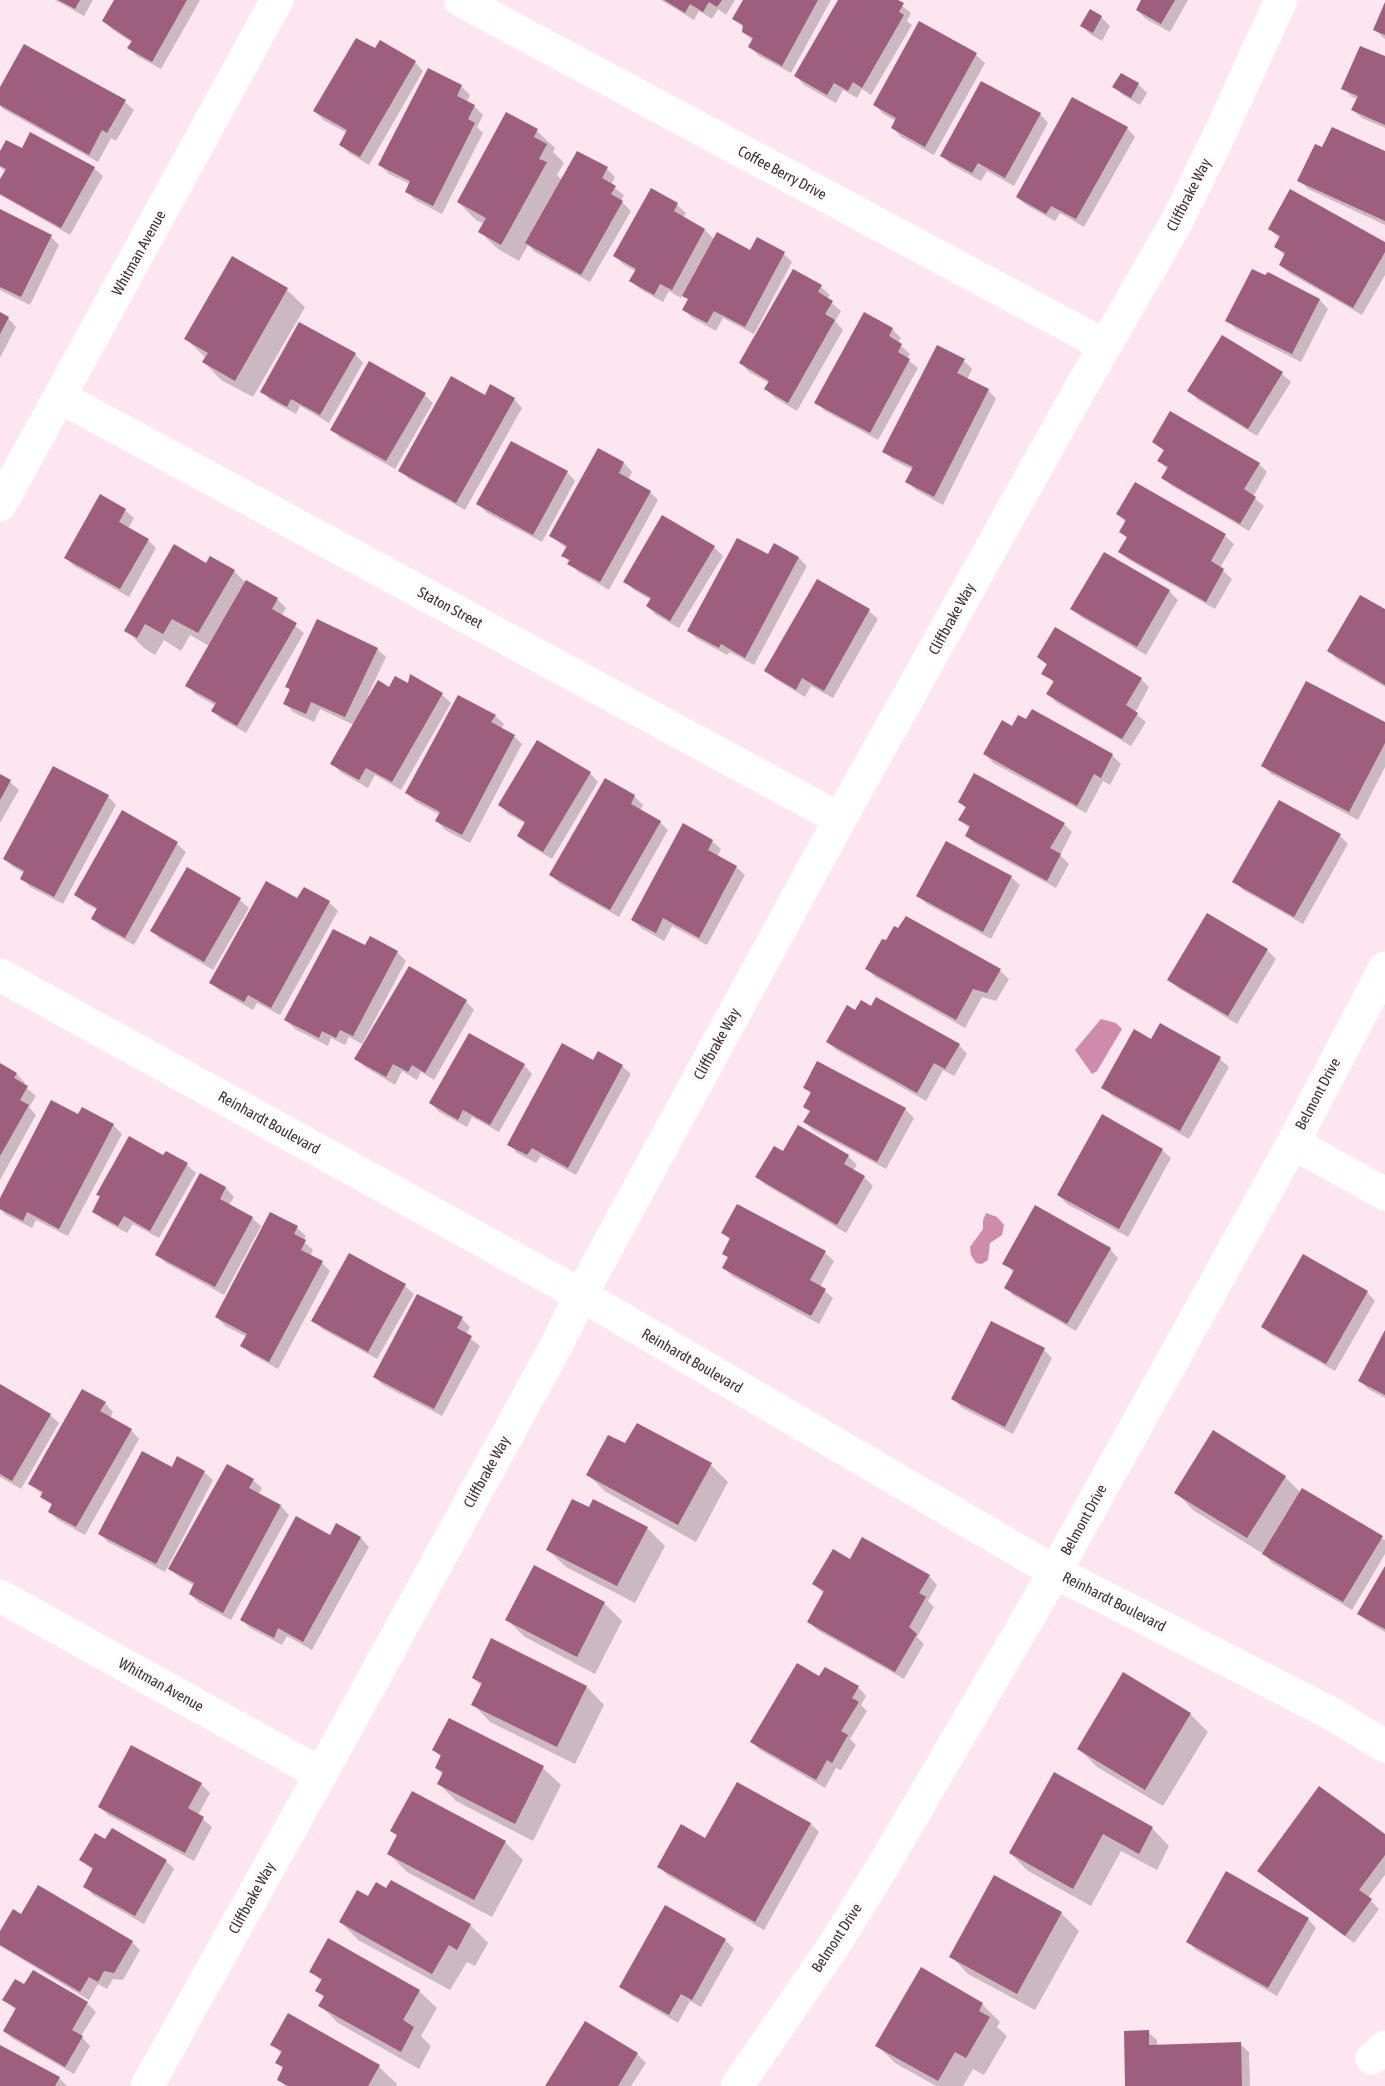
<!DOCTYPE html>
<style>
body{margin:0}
canvas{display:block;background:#fee6f0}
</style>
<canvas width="1385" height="2086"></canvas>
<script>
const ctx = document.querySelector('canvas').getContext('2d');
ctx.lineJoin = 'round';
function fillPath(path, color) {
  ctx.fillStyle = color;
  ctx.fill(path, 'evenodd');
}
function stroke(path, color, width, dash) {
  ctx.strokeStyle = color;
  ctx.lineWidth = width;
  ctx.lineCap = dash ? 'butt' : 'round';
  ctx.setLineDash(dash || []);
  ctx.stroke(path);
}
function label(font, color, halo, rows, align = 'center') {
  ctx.font = font + ' "Asap Condensed",sans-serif';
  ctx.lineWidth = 6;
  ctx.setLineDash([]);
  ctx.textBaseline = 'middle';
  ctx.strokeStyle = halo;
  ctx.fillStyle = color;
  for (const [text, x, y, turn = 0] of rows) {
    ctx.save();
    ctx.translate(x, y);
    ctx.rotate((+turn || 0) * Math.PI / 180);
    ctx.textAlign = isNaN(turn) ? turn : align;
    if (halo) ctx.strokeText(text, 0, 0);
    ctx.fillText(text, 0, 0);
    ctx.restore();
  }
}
fillPath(new Path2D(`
 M1101 1019 1116 1023 1122 1029 1097 1071 1092 1074 1075 1050Z
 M986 1213 997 1217 1004 1225 1002 1235 990 1243 988 1260 982 1264 976 1263 971 1255 970 1247 983 1229V1220Z`), '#cf8caa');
fillPath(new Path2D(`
 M55 0H93L84 16Z
 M115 0H200L161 69 137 56 129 48 133 43 113 30 104 21Z
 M661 0H735L726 15 718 9 712 19 699 11 694 20Z
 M744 0H831L791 73 759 56 750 47 752 40 743 32 744 28 734 19Z
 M840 0H895L911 13 907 21 912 25 871 95 862 89 857 98 843 90 836 103 804 85 796 76Z
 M1140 0H1188L1170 32 1146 19 1137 10 1142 1Z
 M1385 6V39L1375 30Z
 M1101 17 1110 26 1102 41 1090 34 1082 26Z
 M376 50 415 62 423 71 369 165 349 153 341 145 347 133 323 120 315 111Z
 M976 55 985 63 934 155 901 137 893 128 896 121 883 114 875 105Z
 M1385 58V128L1362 118 1353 110 1358 99 1352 97 1343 88Z
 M428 70 462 87 470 95 467 102 474 106 483 115 477 127 483 133 442 214 415 200 407 191 410 184 389 174 380 165Z
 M1121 75 1138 84 1147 93 1140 105 1123 95 1114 87Z
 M0 90 125 102 134 110 116 141 111 138 98 162 3 109 0 106Z
 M507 114 537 131 555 148 553 152 564 163 557 175 562 180 607 169 615 177 611 185 624 195 621 201 631 211 590 282 535 252 528 245 519 261 498 249 480 232 484 224 476 220 458 202Z
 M1040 114 1048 123 1014 186 987 171 981 181 950 164 942 156Z
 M1127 128 1135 137 1084 227 1060 213 1055 221 1026 205 1017 197Z
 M22 150 94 168 103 176 70 235 0 195V182L6 172 0 167V154Z
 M1323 150 1385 153V225L1308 189 1299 180Z
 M677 205 686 213 683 218 705 230 715 240 750 252 784 254 792 262 754 334 723 318 716 331 692 318 684 309 689 300 683 294 681 298 669 291 663 302 640 289 631 281 636 272 623 264 615 256Z
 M0 211 51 237 59 245 30 305 0 290Z
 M1270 229 1385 244V275L1362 315 1289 273 1280 265 1285 256 1276 247 1280 239Z
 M1268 274 1320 300 1328 309 1301 362 1236 329 1227 320Z
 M821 287 830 295 827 299 841 311 835 321 843 330 797 411 775 398 766 389 769 383 749 372 741 363Z
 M287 290 305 307 253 397 221 380 204 362 206 358 186 339Z
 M0 314 8 318 16 327 0 358Z
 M865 314 892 329 901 338 898 343 910 354 907 359 918 368 878 440 825 411 816 402Z
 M1223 337 1282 374 1291 382 1257 436 1198 400 1189 391Z
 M355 354 363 363 329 423 300 406 296 414 270 400 262 391Z
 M964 361 972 369 967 380 988 390 996 399 943 505 916 490 907 482 913 470 893 460 884 451Z
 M425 395 433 403 395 469 340 438 332 429Z
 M485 397 514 399 522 408 465 510 409 479 400 470Z
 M1154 442 1259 464 1267 472 1253 497 1264 506 1249 531 1172 486 1163 478 1168 470 1159 461 1165 452Z
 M599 450 624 463 632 472 628 480 650 492 658 500 609 590 578 572 563 555 567 549 551 536Z
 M567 472 575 481 542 542 487 513 478 504Z
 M1135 484 1225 536 1234 544 1220 568 1232 579 1215 609 1129 560 1120 552 1128 539 1121 532 1126 523 1118 514Z
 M125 510 134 518 128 529 148 540 156 548 129 597 74 566 66 558Z
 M714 547 723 556 679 628 656 615 647 606 651 600 634 590 625 581Z
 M769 556 799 558 807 566 754 665 730 652 727 655 697 639 688 631Z
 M206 565 234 571 246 583 277 599 286 608 282 615 304 633 246 733 221 719 213 711 216 706 195 694 187 685 209 646 190 635 181 651 164 640 155 655 144 648 126 630Z
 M1169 591 1178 600 1146 655 1081 617 1072 609Z
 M869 611 878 619 833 698 811 686 805 697 775 679 766 671Z
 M1385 611V687L1338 660 1329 651Z
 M377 649 386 657 368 695 370 696 390 689 409 686 411 677 442 695 451 703 401 790 375 775 368 788 340 772 332 763 354 725 320 709 314 722 293 712 285 703 291 691 287 687Z
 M1038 657 1141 679 1149 687 1135 713 1146 722 1131 746 1057 703 1048 694 1054 683 1043 673 1048 666Z
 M1032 711 1112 755 1121 764 1110 785 1103 781 1086 813 993 763 985 754 1012 728 1027 721Z
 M495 716 504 724 501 729 514 736 522 744 470 843 445 830 437 821 440 815 416 802 407 793Z
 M1385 723V767L1358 820 1271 774 1263 766Z
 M590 773 598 782 552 859 527 844 518 836 526 824 508 814 500 805Z
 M0 776 10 782 19 790 0 823Z
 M108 796 116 805 63 904 30 887 22 878 24 873 13 867 5 859Z
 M634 796 643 805 640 811 660 822 668 830 619 917 560 884 551 875Z
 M960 802 1064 824 1072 832 1060 855 1069 864 1056 888 975 844 966 836 970 829 960 820 967 809Z
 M122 812 177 844 186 852 134 945 101 927 93 918 97 910 84 903 76 895Z
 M1340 836 1348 844 1303 924 1243 890 1234 881Z
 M712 841 721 849 717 857 736 867 745 875 707 945 672 926 664 941 641 928 632 919Z
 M188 869 240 900 249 908 213 970 160 939 152 931Z
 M1011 877 1020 885 991 939 927 904 918 896Z
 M298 900 329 902 338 911 280 1015 257 1003 253 1010 220 991 211 983Z
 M1208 915 1267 950 1276 959 1237 1024 1178 988 1169 980Z
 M366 947 397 952 406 961 362 1044 349 1037 345 1045 331 1038 328 1046 295 1029 286 1020Z
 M867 968 1000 971 1009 979 996 1001 982 997 965 1028 875 977Z
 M466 1001 474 1010 434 1080 421 1072 417 1080 402 1071 395 1085 365 1067 356 1059Z
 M872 1008 959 1045 967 1054 954 1076 943 1070 926 1101 836 1050 828 1042 855 1012Z
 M1151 1041 1220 1059 1229 1067 1189 1139 1112 1096 1103 1087Z
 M593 1062 622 1066 631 1074 576 1175 541 1156 536 1163 517 1153 509 1144Z
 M0 1065 17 1074 25 1083 23 1085 36 1096 29 1107 36 1115 0 1180Z
 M524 1065 532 1074 499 1132 472 1117 467 1127 439 1112 431 1103Z
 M805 1088 905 1109 914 1118 886 1169 813 1130 805 1122 811 1112 805 1106 812 1095Z
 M79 1116 113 1125 122 1134 68 1236 36 1220 32 1228 6 1215 0 1209V1201Z
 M1162 1150 1171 1158 1128 1237 1067 1204 1058 1195Z
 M166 1153 187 1165 196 1173 159 1238 133 1224 127 1233 103 1220 94 1211 101 1197 98 1194 164 1157Z
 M783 1153 848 1156 857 1165 853 1171 864 1177 873 1186 846 1233 766 1185 757 1177Z
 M201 1175 226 1188 234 1197 229 1205 252 1218 261 1226 224 1295 166 1263 157 1255Z
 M738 1206 825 1253 834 1261 820 1287 833 1298 819 1324 732 1276 724 1268 729 1258 724 1253 731 1241 723 1233Z
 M271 1214 297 1228 306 1236 303 1241 313 1250 310 1257 322 1263 330 1271 278 1369 251 1354 242 1346 247 1337 225 1326 217 1317Z
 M1110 1249 1118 1258 1076 1331 1014 1296 1006 1288 1014 1273 1004 1263Z
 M405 1286 414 1294 377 1359 322 1329 313 1320Z
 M1367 1292 1375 1301 1335 1371 1271 1335 1263 1327Z
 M462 1319 470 1327 466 1335 480 1346 442 1416 383 1385 374 1377Z
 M1385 1333V1398L1368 1389 1360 1381Z
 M1044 1350 1052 1358 1013 1434 962 1408 953 1399Z
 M0 1386 50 1415 59 1423 21 1489 0 1477Z
 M105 1403 113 1412 110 1418 131 1430 139 1439 85 1535 58 1520 50 1512 53 1506 42 1497 43 1495 30 1484Z
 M626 1445 711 1465 728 1482 696 1542 606 1492 588 1475Z
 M173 1469 204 1472 213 1480 165 1572 108 1542 100 1534Z
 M1285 1477 1301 1493 1385 1540V1554L1352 1610 1272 1563 1265 1555 1193 1510 1176 1492Z
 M253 1480 262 1488 258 1495 281 1506 289 1515 231 1620 199 1603 190 1594 195 1586 179 1577 170 1569Z
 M589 1509 647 1528 665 1546 635 1603 566 1567 548 1550Z
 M337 1525 361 1538 369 1547 312 1650 287 1636 282 1645 250 1628 241 1619 331 1537Z
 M851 1561 929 1576 937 1585 928 1601 934 1607 917 1637 924 1644 904 1679 817 1630 809 1622 824 1594 814 1584Z
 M1385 1569V1632L1368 1622 1359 1614Z
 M604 1603 622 1621 595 1674 525 1637 507 1620Z
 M492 1640 587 1687 604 1705 575 1764 490 1722 473 1704 482 1686 473 1678Z
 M820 1678 858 1687 866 1696 861 1705 867 1711 850 1739 856 1745 841 1770 836 1768 825 1788 760 1750 752 1742Z
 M1190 1714 1208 1732 1163 1806 1097 1767 1079 1749Z
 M450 1720 543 1768 561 1785 533 1841 456 1801 438 1783 443 1775 436 1768 441 1757 434 1750Z
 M1054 1774 1152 1828 1169 1846 1157 1870 1121 1851 1091 1906 1028 1871 1010 1853Z
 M201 1784 210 1793 198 1815 212 1827 194 1861 108 1815 100 1807Z
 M738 1784 811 1824 819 1832 764 1930 667 1875 659 1866 706 1840Z
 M392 1830 505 1842 523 1860 492 1917 407 1872 389 1854 398 1836Z
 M1385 1836V1875L1368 1898 1379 1909 1354 1943 1268 1879 1259 1870Z
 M106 1841 166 1861 174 1869 144 1924 93 1895 85 1886 93 1871 81 1860Z
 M387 1890 470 1925 488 1943 475 1966 467 1962 450 1990 358 1940 341 1922 369 1898Z
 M1061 1913 1079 1931 1035 2010 968 1974 951 1956Z
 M21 1916 132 1942 140 1950 123 1980 113 1979 107 1989 98 1984 89 2000 0 1946V1934Z
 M1308 1919 1316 1928 1277 1996 1196 1950 1188 1941Z
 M725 1940 734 1949 701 2007 690 2001 678 2023 630 1995 621 1987Z
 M311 1971 419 1991 437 2008 421 2036 431 2046 419 2069 338 2023 320 2005 325 1998 317 1990 322 1982Z
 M24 1986 87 2003 96 2012 81 2036 90 2046 74 2074 13 2039 4 2031 16 2010 4 2000Z
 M982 2004 1000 2022 997 2027 1007 2036 984 2075 973 2069 963 2086H936L895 2063 877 2045Z
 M1148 2032 1157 2040V2046L1240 2044 1249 2052 1250 2086H1127Z
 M272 2044 379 2067 397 2084 396 2086H285L279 2079 284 2069 277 2063 282 2054Z
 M0 2047 59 2078 67 2086H0Z
 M637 2054 646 2063 631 2086H547Z`), '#0003');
fillPath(new Path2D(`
 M58 0H80L75 9Z
 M114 0H187L152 62 127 48 132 41 102 21Z
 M664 0H722L717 7 709 2 703 12 690 4 685 13Z
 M743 0H818L782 66 748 47 753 38 742 32 743 25 732 19Z
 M838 0H898L904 3 899 12 904 15 862 88 853 82 848 91 834 83 827 95 794 76Z
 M1141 0H1175L1161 24 1136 10Z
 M1385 2V35L1373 30Z
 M1090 9 1102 16 1093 33 1080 26Z
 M919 21 977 53 925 147 891 128 896 118 873 105Z
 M356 38 375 48 380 40 416 61 360 157 339 145 347 130 313 111Z
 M24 44 126 100 107 133 102 130 89 155 0 105V87Z
 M1360 46 1385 56V125L1351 110 1358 96 1341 89Z
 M428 68 462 85 457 96 475 105 468 119 475 123 433 206 405 192 410 181 378 165Z
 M1121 73 1139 83 1131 98 1112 87Z
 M981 81 1041 113 1005 178 978 163 972 173 940 156Z
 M1072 97 1128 127 1076 219 1051 206 1046 214 1016 197Z
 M506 112 538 129 534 137 547 144 539 159 547 162 501 245 478 232 486 218 457 202Z
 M1332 127 1385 151V221L1297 181 1315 144 1322 147Z
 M30 132 95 167 61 228 0 194V179L6 169 0 166V151L6 140 22 148Z
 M577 151 608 167 602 178 616 186 611 194 623 201 581 275 525 243Z
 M651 188 678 203 674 211 705 229 672 290 660 284 654 295 629 281 636 269 613 256Z
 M1290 189 1385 242V252L1353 308 1279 265 1285 253 1274 247 1280 236 1268 229Z
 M0 209 52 235 21 297 0 287Z
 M717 232 750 250 757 237 785 252 745 327 714 311 707 323 682 310 688 299 682 296Z
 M232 256 288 288 235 381 202 362 208 353 184 339Z
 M793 269 822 285 818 292 833 301 825 314 835 320 788 403 764 389 769 381 739 363Z
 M1252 269 1265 275 1268 272 1320 299 1292 354 1225 321Z
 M0 312 9 317 0 334Z
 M864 312 893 328 889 336 902 344 898 352 910 359 870 433 814 403Z
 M299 322 356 353 320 415 291 399 287 407 260 392Z
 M1222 335 1283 372 1248 429 1187 391Z
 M937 345 965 359 957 373 989 389 934 497 905 482 913 467 882 452Z
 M369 361 426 393 386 461 330 430Z
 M451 376 485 395 490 384 515 398 456 503 398 471Z
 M1170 411 1260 463 1244 489 1256 497 1240 524 1161 478 1168 467 1157 461 1164 450 1152 442Z
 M511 441 568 471 533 535 476 504Z
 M598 448 624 462 619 473 651 491 600 582 567 564 570 560 561 556 567 546 549 536Z
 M1135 482 1226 534 1211 561 1224 569 1206 602 1118 552 1127 537 1119 532 1126 520 1116 514Z
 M100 494 126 509 119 522 149 539 120 589 64 558Z
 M662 515 715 546 670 621 646 606 651 598 623 582Z
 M737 538 768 554 774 543 799 557 745 658 721 644 719 648 687 631Z
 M174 544 206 563 210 556 235 570 198 633 172 619 163 634 145 624 137 638 124 631Z
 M1104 552 1170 590 1137 647 1070 609Z
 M817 579 870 609 824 691 802 678 796 690 764 671Z
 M246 580 278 598 272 609 297 623 237 726 211 711 216 703 185 686Z
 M1360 595 1385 609V685L1327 651Z
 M317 619 378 648 345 717 311 702 306 714 283 704 290 689 285 687Z
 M1055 627 1142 678 1126 705 1138 713 1122 739 1046 694 1054 681 1041 674 1047 664 1037 657Z
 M410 674 443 693 392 782 366 768 359 780 330 764 378 680 389 687 395 676 408 683Z
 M1306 681 1385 722V743L1349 812 1261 766Z
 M458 695 496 715 491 722 515 735 462 835 435 821 440 812 405 793Z
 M1032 709 1113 754 1101 778 1094 774 1077 806 983 754 1002 720 1012 726 1018 715 1026 719Z
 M537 740 591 772 543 852 517 836 525 822 498 805Z
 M53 766 109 795 54 897 20 879 24 871 3 859Z
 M974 773 1065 823 1050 848 1061 854 1047 881 965 836 970 826 958 820 966 807 958 802Z
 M0 774 11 780 0 800Z
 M605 778 635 795 631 804 661 821 610 910 549 875Z
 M1279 800 1341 834 1294 917 1232 882Z
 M122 810 178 842 125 938 91 919 97 908 74 895Z
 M683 823 713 840 708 850 737 866 699 938 663 918 656 933 631 920Z
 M946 841 1012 876 983 932 916 896Z
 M187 867 241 898 204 962 150 931Z
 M266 881 297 898 304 887 330 901 271 1008 248 995 244 1002 209 983Z
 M1207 913 1268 949 1228 1016 1167 980Z
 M906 916 1001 969 987 993 973 989 956 1020 865 969 882 939 886 940 894 926 898 928Z
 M333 929 365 945 370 936 398 951 353 1036 340 1030 336 1038 322 1031 319 1038 284 1020Z
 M409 966 467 1000 425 1073 412 1065 408 1072 393 1064 386 1077 354 1059Z
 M876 997 960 1044 945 1069 934 1063 917 1093 826 1042 847 1005 855 1010 861 1000 871 1006Z
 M1160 1023 1221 1057 1180 1131 1101 1088 1134 1029 1151 1039Z
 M469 1033 525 1064 490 1125 463 1110 458 1120 429 1103Z
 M562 1043 593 1060 598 1051 623 1065 568 1168 532 1148 527 1155 507 1145Z
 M817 1061 906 1108 877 1162 803 1122 810 1111 803 1107 811 1092 803 1088Z
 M0 1063 17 1073 14 1078 28 1086 20 1100 29 1105 0 1156Z
 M51 1100 78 1114 82 1107 114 1124 59 1229 27 1212 23 1221 0 1209V1198Z
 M1102 1114 1163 1149 1119 1229 1057 1195Z
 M798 1125 849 1155 844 1164 865 1176 837 1225 755 1177 774 1146 783 1151Z
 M129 1136 163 1155 166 1151 188 1163 150 1231 124 1216 118 1226 92 1212 100 1196 96 1195Z
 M200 1173 226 1187 220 1199 253 1217 215 1287 155 1255Z
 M737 1204 826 1251 810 1280 826 1289 811 1316 722 1268 728 1257 722 1254 730 1238 721 1233Z
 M1035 1205 1111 1248 1067 1324 1004 1288 1014 1270 1002 1264Z
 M270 1212 298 1226 294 1234 306 1240 301 1250 323 1261 269 1362 240 1346 247 1334 215 1317Z
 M349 1253 406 1284 368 1352 311 1321Z
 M1303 1254 1368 1291 1326 1364 1261 1327Z
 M417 1294 463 1317 457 1328 472 1336 434 1409 373 1377Z
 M991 1321 1045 1348 1005 1427 951 1399Z
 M1385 1330V1395L1358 1381Z
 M0 1384 51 1414 12 1481 0 1474Z
 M82 1389 106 1402 100 1411 132 1429 76 1527 48 1512 52 1504 40 1497 43 1492 28 1484Z
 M637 1423 712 1463 678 1525 586 1475 608 1435 625 1443Z
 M1213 1430 1286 1476 1247 1538 1174 1493Z
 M142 1451 172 1467 177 1456 205 1471 156 1564 98 1534Z
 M227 1464 254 1479 249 1488 281 1505 223 1613 189 1594 194 1583 168 1569Z
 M1302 1488 1383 1536 1343 1602 1262 1554Z
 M572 1499 589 1507 593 1499 648 1527 617 1586 546 1550Z
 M296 1516 330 1535 336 1523 361 1537 303 1642 278 1628 274 1638 240 1620Z
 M862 1537 930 1575 919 1593 926 1597 909 1627 917 1634 895 1672 807 1622 824 1591 812 1584 833 1549 850 1559Z
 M534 1565 605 1602 577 1657 505 1620Z
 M1385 1566V1629L1357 1614Z
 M491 1638 587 1686 557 1747 471 1705 482 1683 472 1678Z
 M797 1663 819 1676 825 1667 859 1686 852 1698 859 1702 841 1731 848 1735 832 1763 827 1760 816 1780 750 1742Z
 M1123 1672 1191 1713 1145 1790 1077 1749Z
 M449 1718 544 1766 515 1824 437 1784 443 1772 435 1768 441 1755 432 1750Z
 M131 1745 202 1783 188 1808 204 1817 185 1853 98 1807Z
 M1054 1772 1153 1827 1139 1854 1103 1834 1073 1889 1009 1853Z
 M737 1782 811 1823 755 1922 657 1867 681 1824 705 1838Z
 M1319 1786 1385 1834V1855L1359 1890 1372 1899 1345 1936 1257 1871Z
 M412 1791 506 1841 474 1900 387 1854 397 1835 390 1831Z
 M112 1828 167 1860 135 1916 83 1887 93 1868 79 1860 95 1833 105 1839Z
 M1226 1871 1309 1918 1268 1988 1186 1942Z
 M994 1875 1062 1912 1017 1994 949 1957Z
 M391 1880 471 1924 457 1950 449 1945 432 1974 339 1922 357 1890 368 1896 376 1882 386 1888Z
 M38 1885 133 1941 114 1973 104 1971 98 1982 89 1977 80 1992 0 1945V1931L13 1909 21 1914Z
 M665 1905 726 1939 692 2000 681 1994 669 2015 619 1987Z
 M328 1938 420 1990 403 2020 414 2027 401 2052 318 2006 324 1996 315 1991 322 1979 309 1972Z
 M921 1967 983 2003 979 2011 990 2017 966 2058 955 2052 938 2081 875 2046Z
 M33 1970 88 2002 72 2030 83 2036 65 2067 3 2031 16 2008 2 2000 15 1979 24 1984Z
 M288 2013 380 2065 368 2086H288L277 2080 283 2067 275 2063 282 2051 270 2045Z
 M585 2021 638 2053 618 2086H545Z
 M1149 2030V2045L1241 2042 1242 2086H1125L1124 2031Z
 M0 2045 60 2077 55 2086H0Z`), '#9e5f7c');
stroke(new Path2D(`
 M460 0 1104 345
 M60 397 840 819
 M0 505 277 0
 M0 975 581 1295 1055 1572 1332 1714 1385 1746
 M1293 1143 1385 1194
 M0 1596 321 1774
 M1372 2058 1385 2047
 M147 2086 321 1774 555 1348 581 1295 840 819 1075 398 1177 221 1217 140 1281 0
 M737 2086 836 1942 883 1866 1055 1572 1293 1143 1385 968`), '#fff', 33);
label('15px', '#3d3337', '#fef9fb', [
 ["Coffee Berry Drive",782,173,28],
 ["Cliffbrake Way",1189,195,-63],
 ["Whitman Avenue",139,253,-61],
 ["Staton Street",450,608,28],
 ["Cliffbrake Way",952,619,-61],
 ["Cliffbrake Way",717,1044,-61],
 ["Belmont Drive",1318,1094,-62],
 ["Reinhardt Boulevard",269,1123,29],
 ["Reinhardt Boulevard",692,1361,30],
 ["Cliffbrake Way",487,1472,-61],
 ["Belmont Drive",1084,1520,-61],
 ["Reinhardt Boulevard",1114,1602,27],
 ["Whitman Avenue",161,1685,29],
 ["Cliffbrake Way",252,1898,-61],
 ["Belmont Drive",837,1938,-57]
]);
</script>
